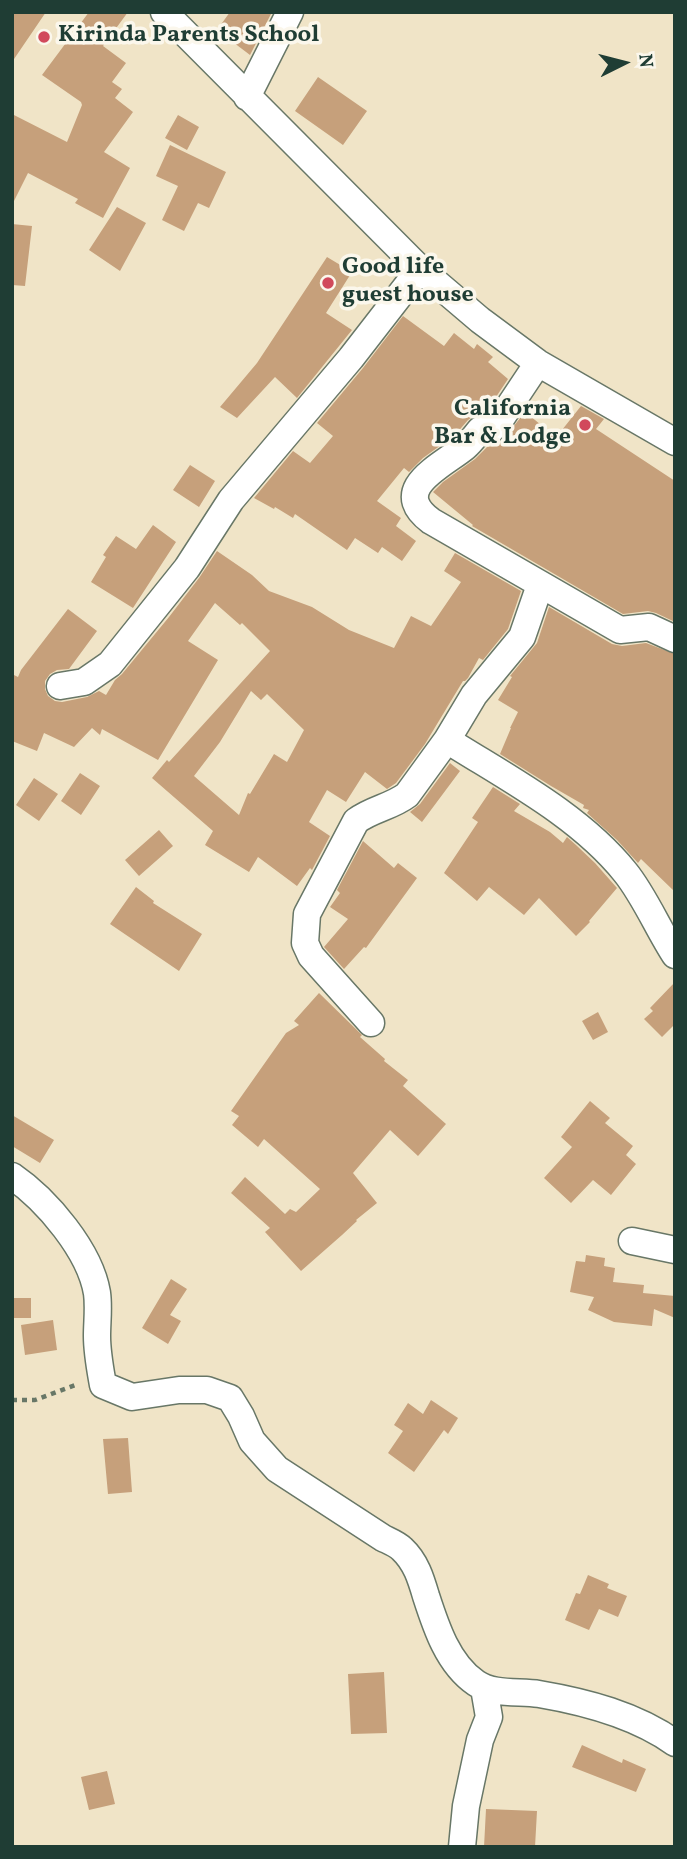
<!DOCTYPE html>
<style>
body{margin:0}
#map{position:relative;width:687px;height:1859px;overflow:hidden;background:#f0e4c7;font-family:Vollkorn,serif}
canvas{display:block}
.frame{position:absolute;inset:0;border:14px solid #1f3d34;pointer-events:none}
.north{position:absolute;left:589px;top:28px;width:70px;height:70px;-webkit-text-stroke:5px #fbf7ec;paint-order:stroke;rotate:84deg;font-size:19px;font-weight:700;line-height:28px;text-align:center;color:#1f3d34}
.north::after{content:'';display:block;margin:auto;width:24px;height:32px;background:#1f3d34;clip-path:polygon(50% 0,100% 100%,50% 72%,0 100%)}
</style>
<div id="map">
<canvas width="687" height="1859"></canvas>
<div class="frame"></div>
<div class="north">N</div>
</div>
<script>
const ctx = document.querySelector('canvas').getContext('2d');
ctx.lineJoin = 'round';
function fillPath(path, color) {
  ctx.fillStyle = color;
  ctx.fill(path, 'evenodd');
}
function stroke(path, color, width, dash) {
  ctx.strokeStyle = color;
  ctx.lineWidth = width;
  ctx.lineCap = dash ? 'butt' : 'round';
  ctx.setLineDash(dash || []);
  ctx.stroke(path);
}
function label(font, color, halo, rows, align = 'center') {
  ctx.font = font + ' Vollkorn,serif';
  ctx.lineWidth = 7;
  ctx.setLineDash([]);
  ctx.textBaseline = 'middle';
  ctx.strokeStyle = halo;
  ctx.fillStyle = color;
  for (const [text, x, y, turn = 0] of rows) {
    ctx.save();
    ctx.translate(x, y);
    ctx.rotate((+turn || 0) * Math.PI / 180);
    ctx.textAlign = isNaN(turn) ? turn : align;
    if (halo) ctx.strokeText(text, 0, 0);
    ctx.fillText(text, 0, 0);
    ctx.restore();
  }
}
fillPath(new Path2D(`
 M12 12H46L12 62Z
 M89 12H128L103 46 126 63 112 82 122 89 115 98 133 112 104 152 130 168 103 218 75 203 78 199 28 173 12 205V114L67 142 82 105 81 102 42 75Z
 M230 12H272L250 55 217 30Z
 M318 77 367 111 343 145 295 111Z
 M178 115 199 127 187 150 165 138Z
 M170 145 226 172 209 208 198 203 184 231 162 220 178 186 156 176Z
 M117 207 146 223 120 271 89 250Z
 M12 224 32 226 25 286 12 285Z
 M327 257 352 272 326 313 352 330 297 398 275 377 237 418 220 407 257 363Z
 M403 316 444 346 454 333 474 349 477 344 493 357 488 362 508 379 484 415H475L468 420 455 435 423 458 409 472 404 468 377 501 401 518 396 526 416 541 402 561 382 547 378 553 355 538 347 550 295 514 293 518 275 507 274 509 254 498 293 451 310 463 333 436 317 423 363 368Z
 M581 406 604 419 596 429 675 481V622L656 613 648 611 623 614 472 526 473 525 433 492 443 482 475 459 487 447 495 446 501 442 521 417 525 419 529 415 553 435 555 432 558 435Z
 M190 465 215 481 199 507 173 490Z
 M153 525 176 542 133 608 91 582 106 557 103 555 116 536 136 549Z
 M217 551 252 575 269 591 312 607 349 630 394 648 411 616 431 626 461 582 444 571 455 553 521 591 508 629 483 660 479 658 468 678 465 681H463L425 744 396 783 387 789 365 772 346 802 327 790 309 822 330 836 312 870 310 868 297 886 258 857 249 872 205 845 213 831 152 778 167 760 169 762 270 651 242 623 240 625 215 603 188 641 218 660 158 760 102 729 100 735 92 728 74 747 44 733 37 751 12 741V674L18 677 21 670 68 609 97 631 69 669 57 670 50 674 45 681V689L48 696 55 701 62 702 87 697 99 691 106 695 115 680 122 674 169 617 199 578ZM251 691 261 700 267 694 304 730 287 762 274 754 250 794 248 793 239 815 194 776 220 742Z
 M549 607 612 644 622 646 646 643 675 654V892L641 859 638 863 617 840 587 813 589 810 583 808 584 805 551 786 500 754 511 728H510L518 712 498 700 512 677 510 676 537 643Z
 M450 763 460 771 422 822 410 812 420 804Z
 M80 773 100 786 81 815 61 801Z
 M34 778 58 794 39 821 16 805Z
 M493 787 520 804 514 811 550 832 563 843 567 837 576 845 595 863 617 888 589 921 590 922 576 936 539 898 524 915 489 887 477 901 444 873 478 822 472 818Z
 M159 830 173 846 139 876 125 860Z
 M363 841 394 868 398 863 417 878 366 948 364 947 344 969 324 947 348 919 330 907 340 893 337 890Z
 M136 887 154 901 153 903 202 934 179 971 110 924Z
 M675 982V1024L662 1037 644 1019 653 1011 650 1008Z
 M319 993 362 1035 360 1037 385 1059 384 1061 408 1080 403 1086 446 1124 418 1156 390 1130 353 1173 377 1203 356 1220 357 1221 342 1235 301 1271 265 1232 270 1228 231 1193 245 1177 285 1214 290 1209 296 1212 320 1189 264 1139 258 1147 232 1125 239 1116 231 1111 286 1033 299 1025 294 1021Z
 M598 1012 608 1032 593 1040 582 1021Z
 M590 1101 610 1118 605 1123 633 1146 626 1155 636 1164 611 1195 593 1180 571 1203 544 1178 572 1147 561 1137Z
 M12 1115 54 1140 40 1163 12 1146Z
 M586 1255 605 1258 604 1266 615 1268 613 1282 644 1285 643 1293 675 1296V1318L654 1309 652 1326 614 1322 588 1310 594 1297 570 1292 576 1261 585 1262Z
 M171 1279 187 1289 170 1315 181 1321 168 1344 142 1328Z
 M12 1298H31V1318H12Z
 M53 1320 57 1350 25 1355 21 1325Z
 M431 1400 458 1418 448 1434 444 1430 414 1472 388 1453 403 1431 394 1425 408 1403 423 1414Z
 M128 1438 132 1492 108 1494 103 1439Z
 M588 1575 609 1584 607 1588 627 1596 618 1617 599 1609 589 1630 565 1620 576 1593 580 1594Z
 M384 1672 387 1733 351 1734 348 1674Z
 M582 1745 622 1763 623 1759 646 1769 636 1792 572 1767Z
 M107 1771 115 1804 89 1810 81 1777Z
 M486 1809 537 1811 535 1847H484Z`), '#c6a07b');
const street = new Path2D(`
 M164 12 420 269 480 320 538 363 675 442
 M247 97 290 12
 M538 363 500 420 490 431 480 430C475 436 471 442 465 447 442 466 388 489 431 521L620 630 649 627 675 639
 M60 686 84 682 110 664 187 568 231 500 351 358 420 269
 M447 740C507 778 579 815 625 872 644 895 658 929 675 955
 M371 1023 311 956 305 943 307 914 356 821C372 809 391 807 407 795L447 740 474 695 522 637 540 585
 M12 1176C47 1200 90 1251 97 1293 99 1307 97 1322 97 1336 97 1353 100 1368 103 1385L132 1397 179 1390H207L230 1398 241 1416 252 1441 277 1469 383 1538C389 1541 397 1544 402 1549 416 1562 421 1579 426 1596 436 1627 448 1664 476 1683 493 1695 519 1691 539 1694 586 1702 636 1715 675 1743
 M632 1241 675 1250
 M462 1847 466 1806 480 1740 489 1717 484 1688`);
stroke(street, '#687767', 29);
stroke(new Path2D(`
 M12 1400H35L78 1384`), '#687767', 4.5, [5, 5]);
stroke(street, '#fff', 26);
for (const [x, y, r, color] of [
 [44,37,7,"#d1495b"],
 [328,283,7,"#d1495b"],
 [585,425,7,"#d1495b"]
]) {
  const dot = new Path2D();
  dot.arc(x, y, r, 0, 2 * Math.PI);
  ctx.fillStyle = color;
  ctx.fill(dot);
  stroke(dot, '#fbf7ec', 2.5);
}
label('bold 24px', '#1f3d34', '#fbf7ec', [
 ["Kirinda Parents School",58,37],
 ["Good life",342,269],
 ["guest house",342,297],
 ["California",571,411,"right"],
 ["Bar & Lodge",571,439,"right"]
], 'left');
</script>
